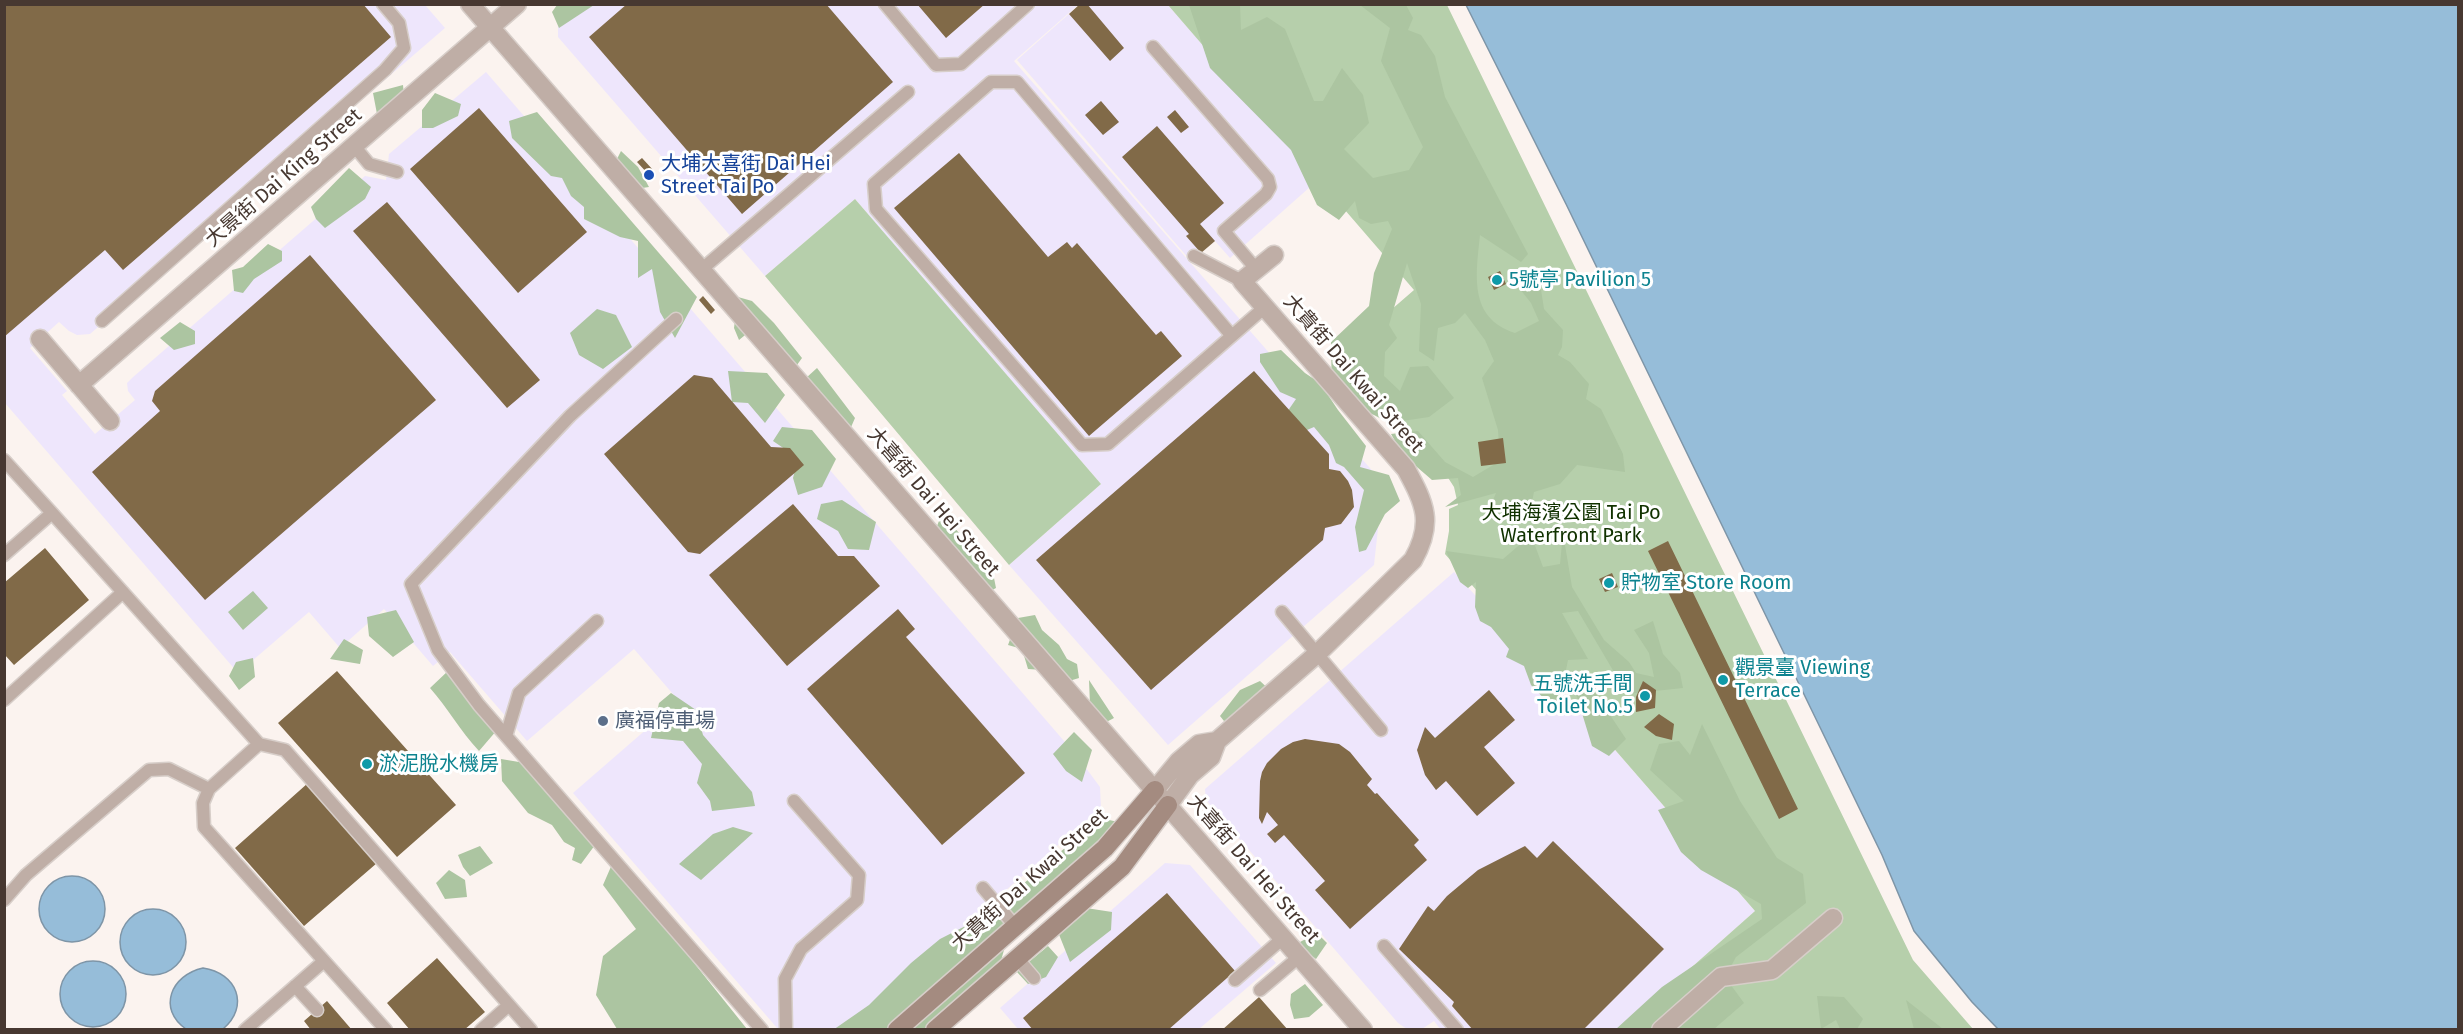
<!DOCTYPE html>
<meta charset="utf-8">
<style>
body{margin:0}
#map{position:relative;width:2463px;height:1034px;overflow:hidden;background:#fbf3ef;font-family:"Fira Sans",sans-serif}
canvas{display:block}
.frame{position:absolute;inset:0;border:6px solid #473831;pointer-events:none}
</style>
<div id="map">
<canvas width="2463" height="1034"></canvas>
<div class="frame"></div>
</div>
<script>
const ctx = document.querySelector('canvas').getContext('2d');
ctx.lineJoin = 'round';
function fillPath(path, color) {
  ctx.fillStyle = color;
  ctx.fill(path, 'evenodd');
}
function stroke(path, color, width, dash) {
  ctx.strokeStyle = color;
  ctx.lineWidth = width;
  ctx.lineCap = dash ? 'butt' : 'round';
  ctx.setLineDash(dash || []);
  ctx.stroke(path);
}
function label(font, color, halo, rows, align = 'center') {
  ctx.font = font + ' "Fira Sans","Noto Sans TC",sans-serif';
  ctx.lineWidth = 6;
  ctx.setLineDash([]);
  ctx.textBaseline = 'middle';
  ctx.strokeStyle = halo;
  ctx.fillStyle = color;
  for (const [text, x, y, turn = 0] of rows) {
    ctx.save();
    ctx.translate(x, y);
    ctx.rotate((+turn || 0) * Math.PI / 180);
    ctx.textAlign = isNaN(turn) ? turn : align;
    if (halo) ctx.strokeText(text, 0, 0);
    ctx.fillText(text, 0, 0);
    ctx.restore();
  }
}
fillPath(new Path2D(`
 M579 4 1078 5 1014 61 1383 483 1374 565 1168 745 1009 565 1101 484 855 199 765 276 558 37V23Z
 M4 5H425L445 28 90 334 77 335 69 331 59 322 30 348 67 391 62 395 95 434 135 400 128 391 127 383 132 378 365 176 386 180 389 154 486 72 1077 756 1100 787 1101 808 845 1029H778L573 793 679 701 634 649 527 741 450 652 433 666 384 609 340 648 309 612 238 673 5 403Z
 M1079 5H1168L1319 179 1230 258 1215 241 1190 260 1017 60Z
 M1454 572 1596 728 1755 911 1622 1029 1441 1030 1434 1021 1422 1029H1407L1398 1023 1206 800 1205 789Z
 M1165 863 1190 865 1276 963 1199 1029H1018L1000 1008Z`), '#eee6fc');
fillPath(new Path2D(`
 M1168 5H1447L1913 960 1973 1029H1622L1755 911 1445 554 1449 531V509L1458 505 1454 487 1443 470 1339 355 1414 290Z
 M855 199 1101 484 1009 565 765 276Z`), '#b6cfab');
fillPath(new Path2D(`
 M557 5V4L594 5 559 28 552 12Z
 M1189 5H1240L1241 30 1267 17 1285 29 1314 101H1323L1342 68 1363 95 1369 123 1344 149 1373 178 1409 170 1423 147 1381 61 1390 28 1360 5H1406L1413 18 1408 30 1421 35 1435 56 1445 97 1528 254 1521 262 1480 235C1476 274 1468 318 1515 333L1539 321 1531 303 1516 284 1528 273 1540 283 1544 309 1563 330 1562 347 1558 355 1570 362 1589 384 1586 399 1601 409 1623 454 1625 472 1577 465 1560 484 1534 492 1531 507 1516 500 1499 512 1491 505 1496 493 1445 507 1461 495 1458 478 1432 480 1403 455 1391 434 1418 431 1445 462 1473 477 1500 461 1498 430 1482 378 1494 361 1485 340 1465 313 1455 323 1438 328 1434 361 1419 351 1421 304 1407 263 1389 325 1397 338 1385 352 1384 376 1400 391 1410 367 1428 366 1454 398 1429 417 1389 423 1374 415 1332 398 1331 342 1369 306 1374 273 1392 229 1388 221 1371 224 1359 218 1355 201 1339 220 1317 205 1291 150 1210 68Z
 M403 85 404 96 377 114 373 93Z
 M435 93 461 104 458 116 433 128H422V110Z
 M537 112 697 297 675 338 660 312 652 269 638 278V241L620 237 584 219V207L571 196 562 178 551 176 512 138 509 121Z
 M621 151 638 167 649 187 622 191 615 183 617 159Z
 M349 168 371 187 365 199 325 228 316 219 311 207Z
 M268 244 282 251V261L254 279 243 293 234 291 232 270 243 267Z
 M738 297 752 301 774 323 802 358 797 365 760 323 739 340 734 328Z
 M597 309 616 315 632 347 603 369 579 355 570 333Z
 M180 322 195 331V344L174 350 160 338Z
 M1281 350 1305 373 1320 383 1338 410 1366 446 1360 467 1389 475 1400 501 1385 514 1366 550 1359 552 1355 527 1364 490 1344 467 1336 463 1329 445 1314 427 1300 433 1285 415 1296 399 1280 392 1260 362V354Z
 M817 368 855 418 845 441 806 378Z
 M728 371 767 373 785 395 765 423 748 403 732 402Z
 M782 427 812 430 836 459 822 487 798 495 793 478 798 458 773 441Z
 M842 500 876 522 869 550 848 549 838 531 817 519 821 504Z
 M942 513 993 573 996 588 975 599C968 577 947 560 929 547Z
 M1563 533 1572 587 1604 640 1629 662 1636 673 1654 677 1649 653 1634 630 1653 621 1663 654 1680 673 1683 688 1627 694 1578 611 1562 613 1588 659 1568 660 1566 670 1596 694 1626 739 1609 756 1592 746 1574 687 1551 706 1531 685 1524 666 1506 657 1509 649 1491 627 1480 621 1475 607 1476 582 1468 588 1460 582 1446 551 1503 559 1531 535 1543 567 1560 564Z
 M253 591 268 608 243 630 228 612Z
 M396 610 414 642 393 657 369 636 367 617Z
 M1035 615 1042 630 1059 645 1067 659 1077 664 1079 678 1056 685 1043 670 1028 669 1022 649 1008 645 1018 618Z
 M344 639 363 650 360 664 330 659Z
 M253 658 255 677 239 690 229 676 236 662Z
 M449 670 497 730 479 751C460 731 448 708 430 688Z
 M1089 680 1114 718 1091 730Z
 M1260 681 1273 693 1259 707 1252 724 1232 731 1220 716 1240 690Z
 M671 693 696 710 703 735 752 792 755 806 712 811 710 801 697 783 702 764 683 741 651 738 659 703Z
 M1702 724 1740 801 1777 858 1803 874 1806 903 1736 957 1725 977 1744 1003 1714 1029 1615 1030 1662 987 1762 919 1761 904 1701 870 1681 852 1658 810 1684 801 1650 770 1659 744 1679 741 1690 755Z
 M1074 732 1092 750 1082 782 1066 771 1053 754Z
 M501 759 525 763 595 845 581 864 572 860 575 848 564 842 552 825 528 813 502 781Z
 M1095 817 1123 823 1008 936 998 971 933 1029 833 1030 869 1005 911 963 940 939 987 915 1080 835Z
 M733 827 753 833 701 880 679 864 713 834Z
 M480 846 493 863 470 876 463 867 458 855Z
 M613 862 747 1029V1030L617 1029 596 995 603 956 636 929 603 885Z
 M449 870 465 880 467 897 445 899 436 883Z
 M1086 908 1112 912 1111 930 1070 962 1058 932Z
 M1317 933 1327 943 1316 959 1301 948 1300 942Z
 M1048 946 1058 957 1046 977 1028 984 1017 972Z
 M1305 984 1323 1005 1309 1017 1294 1019 1290 1005 1291 994Z
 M1817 996 1844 997 1863 1019 1857 1029H1840L1836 1020 1821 1029Z
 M1906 1000 1943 1029H1914Z`), '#acc5a1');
const water = new Path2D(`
 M1466 5H2458V1029H1998L1972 1002 1914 931 1882 855 1566 204Z
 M39 909a33 33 0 1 1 66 0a33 33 0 1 1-66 0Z
 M120 942a33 33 0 1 1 66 0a33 33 0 1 1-66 0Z
 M60 994a33 33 0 1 1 66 0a33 33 0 1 1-66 0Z
 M203 968C237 973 250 1006 223 1029H186C157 1009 171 975 203 968Z`);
fillPath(water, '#96bdd9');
stroke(water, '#7e95a7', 1.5);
fillPath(new Path2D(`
 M4 4H363L391 37 123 270 105 250 4 337Z
 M627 4H826L893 82 742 214 589 37Z
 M917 4H985L946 38Z
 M1080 4H1087L1124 48 1110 61 1069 14Z
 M1101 101 1119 122 1103 135 1085 115Z
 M479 108 587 232 518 293 410 169Z
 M1175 110 1189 127 1181 133 1167 117Z
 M1157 126 1224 203 1200 224 1215 241 1201 253 1186 236 1189 234 1122 157Z
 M959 153 1048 257 1067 242 1072 248 1077 243 1156 335 1161 331 1182 356 1089 436 894 208Z
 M642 158 654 171 649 175 637 162Z
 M387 202 540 380 507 408 353 231Z
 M310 255 436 400 205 600 92 472 160 411 152 401 155 391Z
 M1500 271 1506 284 1494 290 1488 277Z
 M703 296 715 310 711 314 699 300Z
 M1254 371 1329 454V469L1340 471 1348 481 1352 490 1354 507 1341 524 1325 528 1323 540 1151 690 1036 560Z
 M694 375 712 378 771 447 790 448 804 465 700 554 688 552 604 454Z
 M1503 438 1506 463 1481 466 1478 442Z
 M793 504 838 556H854L880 586 787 666 709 575Z
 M1668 541 1798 809 1779 819 1648 551Z
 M45 548 89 600 14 665 4 654V583Z
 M1612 573 1618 587 1605 592 1599 579Z
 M898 609 915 629 906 637 1025 773 942 845 807 689Z
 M337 671 456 805 397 857 278 723Z
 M1643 681 1656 690 1655 708 1636 712V697Z
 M1489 690 1515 720 1484 747 1515 783 1477 816 1446 781 1436 790 1425 775 1417 750 1425 727 1435 738Z
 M1659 714 1674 724 1672 740 1656 736 1644 727Z
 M1305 739 1339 744 1350 752 1372 779 1367 785 1375 794 1377 793 1419 840 1414 845 1427 860 1350 929 1315 890 1325 881 1284 835 1275 843 1267 834 1278 825 1267 812 1262 824 1259 818 1260 781 1262 772 1267 763 1281 749 1293 742Z
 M308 783 377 863 304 926 235 848Z
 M1553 841 1664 949 1583 1030H1473L1452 1006 1454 1002 1399 949 1428 906 1434 911 1447 896 1478 870 1525 846 1537 858Z
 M1167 893 1235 971 1168 1030H1033L1023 1018Z
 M437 958 485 1012 464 1030H410L387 1003Z
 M1259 997 1288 1030H1222Z
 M327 1001 352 1030H311L304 1021Z`), '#816a48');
const lane = new Path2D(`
 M885 4 936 65 961 64 1028 4
 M1153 47 1268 179 1270 187 1266 194 1224 231 1256 269
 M355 147 369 164 397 172
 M1194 256 1242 281
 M701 270 908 92
 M676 319 570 416 411 584 438 650 479 705 762 1030
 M102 321 385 70 404 48 399 23 383 4
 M1232 336 1017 82H991L874 184 876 209 1082 445 1108 444 1265 307
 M4 460 52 513
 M4 555 52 513 259 744 209 789 169 769 149 770 26 875 4 900
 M1282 612 1381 730
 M4 700 123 592
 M506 736 519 693 597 621
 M259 744 285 750 531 1030
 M209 789 203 803 204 827 386 1030
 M983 888 1015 926
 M1384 946 1457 1030
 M1017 958 1034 978
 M1235 980 1283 938
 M295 986 317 1010
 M1260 990 1300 956
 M245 1030 324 961
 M481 1030 509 1005
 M786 1030 785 979 801 949 857 900 859 875 794 801`);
const street = new Path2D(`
 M470 4 1363 1030
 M40 339 110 421
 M79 385 517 4
 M1155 790 1179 761 1199 744 1217 741
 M1168 805 1190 775 1211 757 1217 741 1318 653 1413 560C1434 523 1425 504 1406 469L1242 281 1274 255
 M1661 1030 1721 977 1772 970 1833 918`);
const secondary = new Path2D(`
 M897 1030 1105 848 1155 790
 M935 1030 1122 867 1168 805`);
stroke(lane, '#d7cec9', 15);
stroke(street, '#d7cec9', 21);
stroke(secondary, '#d7cec9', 21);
stroke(lane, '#bfaea6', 12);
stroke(street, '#bfaea6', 18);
stroke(secondary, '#a48b80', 18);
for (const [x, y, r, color] of [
 [649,175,6,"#1a4fb4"],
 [1497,280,6,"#0f9aa8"],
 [1609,583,6,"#0f9aa8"],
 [1723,680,6,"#0f9aa8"],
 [1645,696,6,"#0f9aa8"],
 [603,721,6,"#5c6f8a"],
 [367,764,6,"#0f9aa8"]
]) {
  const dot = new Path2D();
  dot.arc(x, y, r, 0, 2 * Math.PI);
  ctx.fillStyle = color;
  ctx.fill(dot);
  stroke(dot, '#fff', 2);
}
label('20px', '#164399', '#fff', [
 ["大埔大喜街 Dai Hei",661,164],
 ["Street Tai Po",661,187]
], 'left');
label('20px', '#473831', '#fff', [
 ["大景街 Dai King Street",284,178,-41],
 ["大貴街 Dai Kwai Street",1353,374,49],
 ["大喜街 Dai Hei Street",933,502,49],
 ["大喜街 Dai Hei Street",1253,869,49],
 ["大貴街 Dai Kwai Street",1030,880,-42]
]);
label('20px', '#0d838f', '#fff', [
 ["5號亭 Pavilion 5",1509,280],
 ["貯物室 Store Room",1621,583],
 ["觀景臺 Viewing",1735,668],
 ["Terrace",1735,691],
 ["五號洗手間",1633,684,"right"],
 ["Toilet No.5",1633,707,"right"],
 ["淤泥脫水機房",379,764]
], 'left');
label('20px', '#113200', '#fff', [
 ["大埔海濱公園 Tai Po",1571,513],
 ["Waterfront Park",1571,536]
]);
label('20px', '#4e5e75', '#fff', [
 ["廣福停車場",615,721]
], 'left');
</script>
